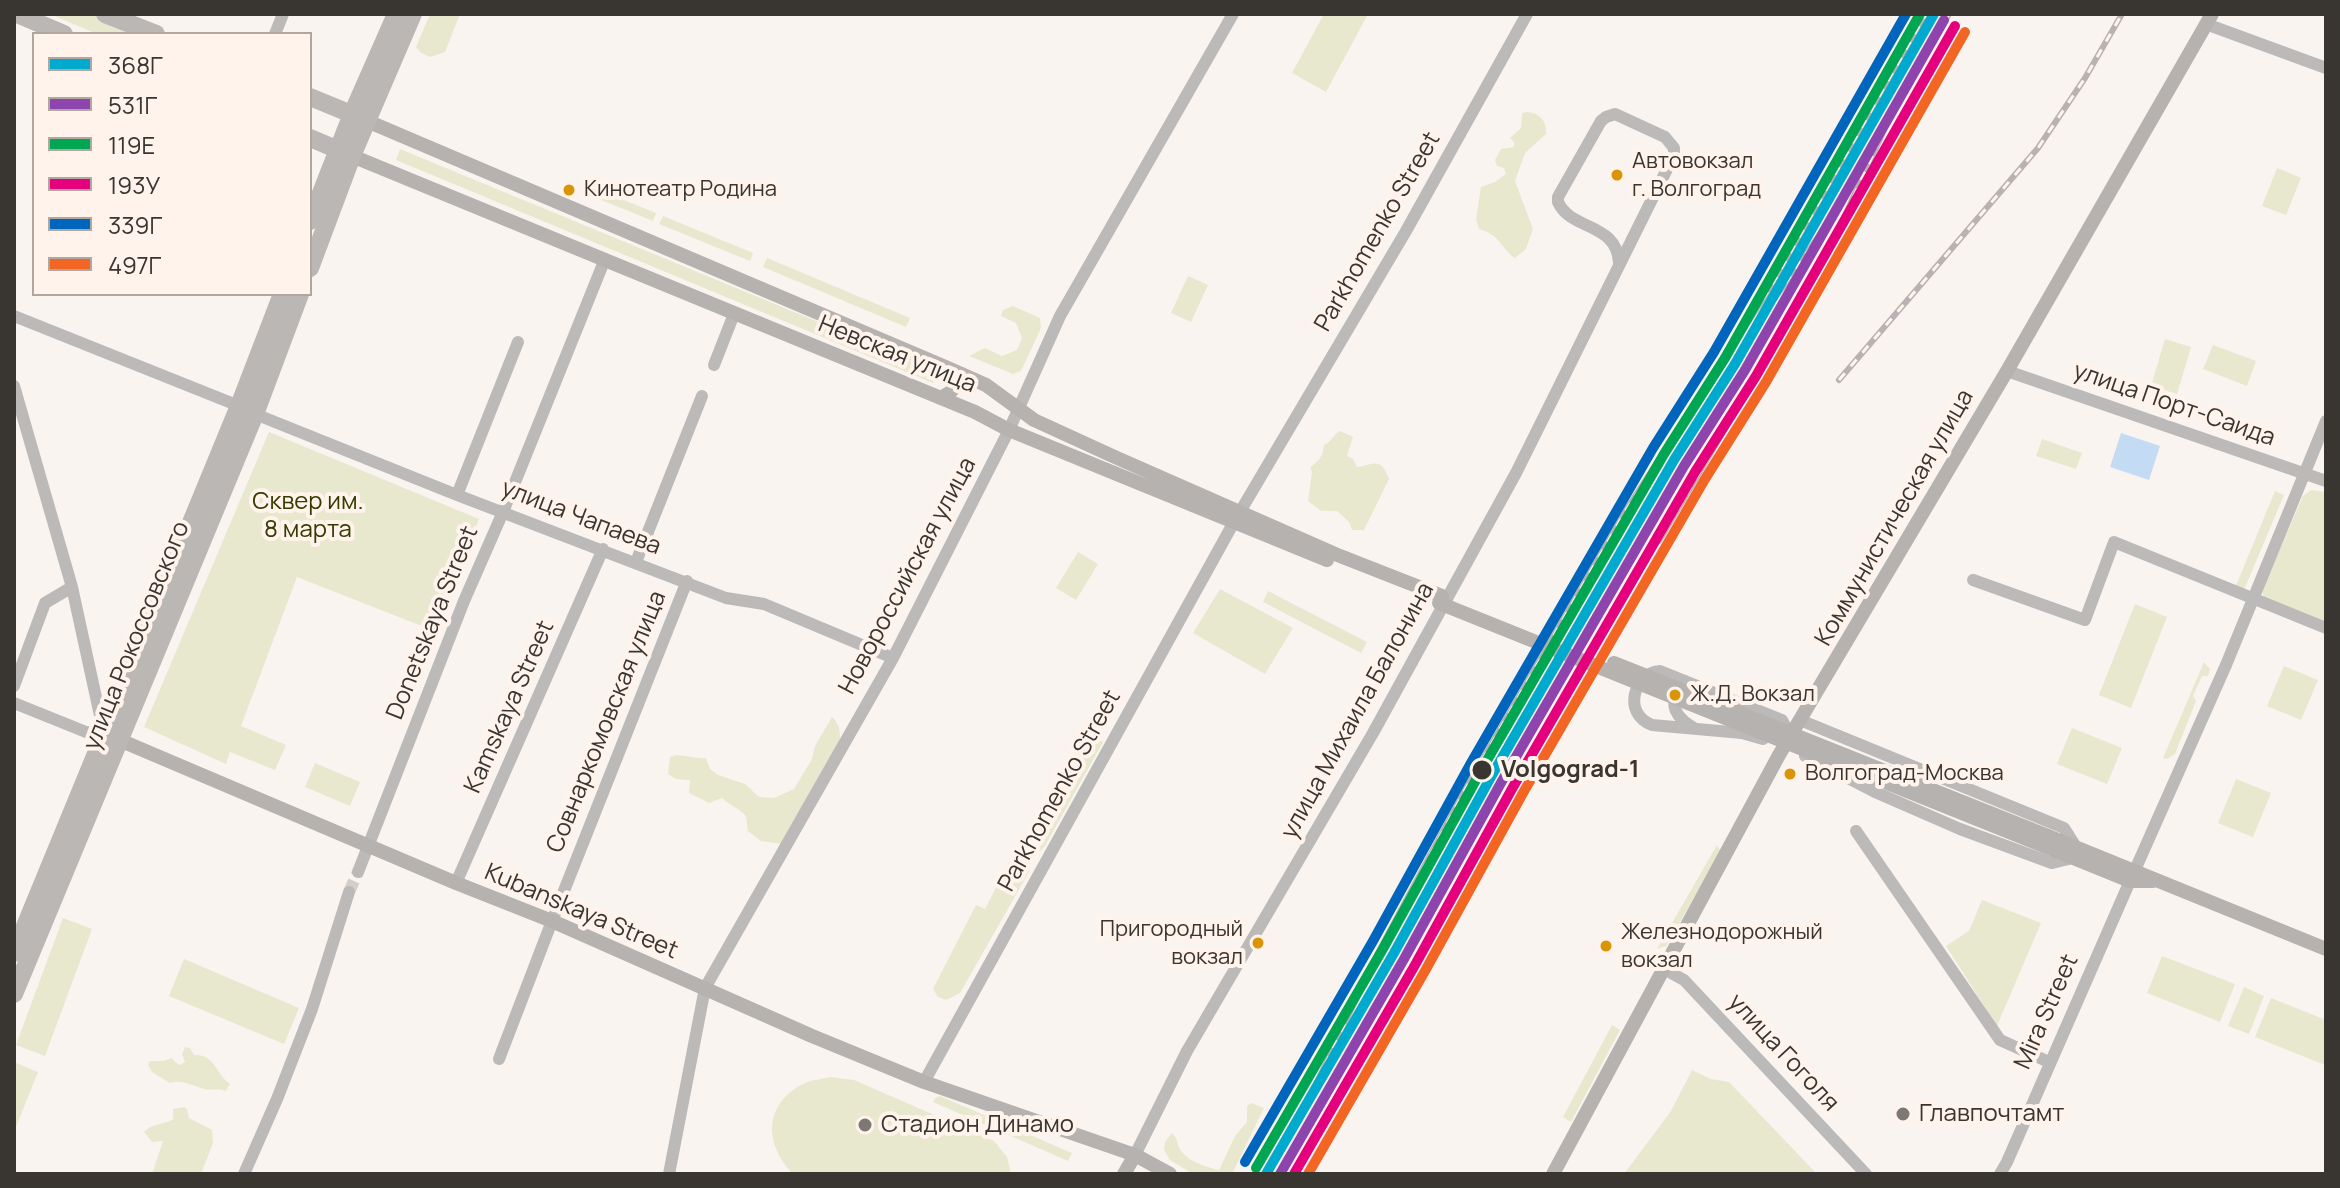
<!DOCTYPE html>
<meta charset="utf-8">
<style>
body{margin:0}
#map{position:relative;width:2340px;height:1188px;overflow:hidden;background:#faf4f0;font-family:Manrope,sans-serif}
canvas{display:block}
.frame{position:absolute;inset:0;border:16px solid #393531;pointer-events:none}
.legend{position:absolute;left:32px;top:32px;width:280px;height:264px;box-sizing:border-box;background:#fff3eb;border:2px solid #b0a7a1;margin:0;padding:10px 14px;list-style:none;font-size:24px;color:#393531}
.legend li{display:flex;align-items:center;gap:16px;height:40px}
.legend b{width:40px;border:2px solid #b0a7a1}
</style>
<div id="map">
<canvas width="2340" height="1188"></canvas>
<div class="frame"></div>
<ul class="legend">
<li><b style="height:10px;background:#00a9ce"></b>368Г</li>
<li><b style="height:10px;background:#8e44ad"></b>531Г</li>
<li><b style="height:10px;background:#00a651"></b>119Е</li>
<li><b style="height:10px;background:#e5007d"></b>193У</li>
<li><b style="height:10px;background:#0065bd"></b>339Г</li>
<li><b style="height:10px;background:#f26522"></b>497Г</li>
</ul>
</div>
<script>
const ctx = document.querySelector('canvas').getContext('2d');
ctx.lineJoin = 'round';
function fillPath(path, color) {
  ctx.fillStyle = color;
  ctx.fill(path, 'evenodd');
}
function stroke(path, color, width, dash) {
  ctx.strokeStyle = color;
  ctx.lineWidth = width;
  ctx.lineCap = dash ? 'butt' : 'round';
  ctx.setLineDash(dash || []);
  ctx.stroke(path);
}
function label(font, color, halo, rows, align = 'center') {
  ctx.font = font + ' Manrope,sans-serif';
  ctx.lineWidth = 8;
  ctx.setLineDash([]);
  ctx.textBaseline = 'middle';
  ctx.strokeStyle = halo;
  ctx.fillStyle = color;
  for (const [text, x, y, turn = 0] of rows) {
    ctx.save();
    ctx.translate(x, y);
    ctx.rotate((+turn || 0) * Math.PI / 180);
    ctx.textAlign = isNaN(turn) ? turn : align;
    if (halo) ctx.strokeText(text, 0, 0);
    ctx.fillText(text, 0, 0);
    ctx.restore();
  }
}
fillPath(new Path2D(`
 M50 14H94L141 34H97Z
 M430 14H460L445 52 430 57 420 52 416 47Z
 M1324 14H1368L1326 92 1292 73Z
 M1527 112C1540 113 1547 121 1546 134L1525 153 1515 181 1533 229 1526 249 1515 258C1499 247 1502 236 1479 229L1476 219 1481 187 1495 182 1506 174 1504 168 1497 166 1495 160 1501 149 1514 147V142L1510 138 1521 128 1522 113Z
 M400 149 937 371 933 383 396 160Z
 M2277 168 2301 178 2286 215 2262 206Z
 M584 184 656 213 653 221 581 192Z
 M663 216 753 253 750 261 659 224Z
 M767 258 910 318 906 327 763 267Z
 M1188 276 1208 285 1191 322 1171 313Z
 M1013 306 1040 318 1041 328 1021 371 1013 374 969 356 985 348 1002 356 1017 350 1022 338 1016 323 1001 316 1003 310Z
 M2165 339 2191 347 2177 394 2151 386Z
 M2213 345 2256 361 2247 386 2203 369Z
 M1340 431 1353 437 1347 456 1353 459 1357 467C1375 465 1380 456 1389 479L1364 530H1352L1349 522 1337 511H1321L1308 501 1312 472 1310 468C1318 460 1323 458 1324 445 1332 441 1333 435 1340 431Z
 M269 432 479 519 437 632 297 577 241 726 286 745 275 770 230 752 226 764 144 727Z
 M2042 439 2082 453 2076 469 2036 456Z
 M2311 490 2326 492V623L2264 597 2262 590 2303 496Z
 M2275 491 2284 495 2244 590 2235 588Z
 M1078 552 1098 564 1076 600 1056 588Z
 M1220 589 1293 628 1265 674 1193 633Z
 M1268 591 1367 642 1361 653 1263 602Z
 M2135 604 2167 617 2131 708 2099 695Z
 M2204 662 2210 669 2208 676H2202L2193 696 2196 701 2175 754 2167 759 2163 758Z
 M2284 666 2318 680 2301 720 2267 706Z
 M832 717C840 725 840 731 840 743L782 844 761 841 748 831 746 816C739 808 729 805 722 798L709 803 689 793 690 780 676 779 668 774 670 757C681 752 694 760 706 758L710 769 718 775 745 784 759 797 774 798 794 789 812 759 815 746Z
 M2072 728 2122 748 2107 784 2057 764Z
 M1087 733 1103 742 1045 846 1040 851H1034L1026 846Z
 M315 763 360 782 350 806 305 787Z
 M2236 779 2271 793 2253 837 2218 823Z
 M1717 845 1721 852 1666 946 1657 949Z
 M1014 861 1030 870 960 993 946 1000 938 997 933 989 976 905 985 909 1009 862Z
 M1982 900 2041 923 1997 1026 1946 946 1969 931Z
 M63 918 92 929 45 1056 16 1045Z
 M2162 956 2235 984 2220 1022 2147 993Z
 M184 959 299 1008 284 1044 169 996Z
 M2244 987 2264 996 2249 1034 2228 1026Z
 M2271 998 2326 1020 2325 1065 2255 1037Z
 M1612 1025 1620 1030 1571 1122 1563 1117Z
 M185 1047 190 1048 194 1055C215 1054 215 1073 230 1084L226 1091C217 1087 213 1091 204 1089 193 1086 182 1079 170 1083L152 1072 148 1065 150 1061H163L172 1058 175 1062 180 1065 185 1062 182 1054Z
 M14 1062 38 1072 14 1132Z
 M1692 1070 1711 1079 1729 1082 1817 1174H1624L1671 1111Z
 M830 1077 854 1080 994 1141 1007 1157 1011 1174H793C764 1144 763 1103 805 1083 812 1080 822 1079 830 1077Z
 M940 1096 1072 1153 1068 1161 933 1102 935 1098Z
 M1251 1103 1264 1108 1232 1174H1193L1170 1160 1164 1150 1165 1142 1172 1133C1179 1139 1176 1144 1181 1151 1189 1162 1206 1167 1219 1170L1235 1136 1247 1122V1106Z
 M184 1107 187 1109 189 1118 212 1130 213 1143 201 1174H152L163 1141 152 1142 144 1132C154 1122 162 1126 173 1119V1109Z`), '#e7e8ce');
fillPath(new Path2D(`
 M2121 433 2160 446 2149 480 2110 467Z`), '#c4dbf4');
stroke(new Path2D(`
 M349 892 358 872`), '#d3ceca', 12, [12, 6]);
stroke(new Path2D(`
 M2206 24 2326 68
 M275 34 283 14
 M14 316 239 406
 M714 365 734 314
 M2007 371 2326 481
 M14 386 72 587 104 734 86 732 14 703
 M255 414 457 495 726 598 764 604 893 658
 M457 495 518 342
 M636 562 702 396
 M1973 580 2085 620 2114 542 2326 628
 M14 686 45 603 72 587
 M1677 692C1669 709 1680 720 1694 728
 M1800 720 2064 828 2076 847
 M1763 739 1742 733 1652 725C1621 713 1635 672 1660 671L1782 720 1788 731 1789 735
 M1805 756 1875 792 1960 829 2052 863 2073 858
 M1856 831 2000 1040 2049 1062
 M2135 870 2226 665 2326 421
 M358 872 464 601 503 512 605 259
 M456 883 603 549
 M1664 969 1684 980 1866 1174
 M499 1059 552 921 687 581
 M924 1082 1234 522 1406 231 1527 14
 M1135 1155 1187 1051 1373 733 1516 473 1674 155V148L1665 137 1615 114 1606 117 1601 121 1558 197V202C1571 231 1617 222 1619 263
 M244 1174 277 1099 312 1009 349 892
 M669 1174 705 988 893 658 1009 430 1060 316 1233 14
 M2000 1174 2007 1162 2130 881`), '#bcb9b9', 12);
stroke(new Path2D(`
 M367 121 950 369 986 385 1034 420 1117 458 1335 554 1442 596
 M352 156 975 412 1009 430 1327 560
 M940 398C955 391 962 384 950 369
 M110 736 456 883 552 921 812 1036 924 1082 1135 1155 1170 1174
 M2048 836 2326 949
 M2044 846 2130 881H2153
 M1124 1174 1135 1155
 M1553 1174 1779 755 2007 371 2212 14`), '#b5b2af', 14);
stroke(new Path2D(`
 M17 14 64 34
 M105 14 156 34
 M310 97 361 118
 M310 138 348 154
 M310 221 352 114 396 14
 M310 268 352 156 413 14
 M14 953 239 406 282 294
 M14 994 255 414 300 294`), '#bab7b4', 18);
const rail = new Path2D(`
 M1775 298 1840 206
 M1839 380 2038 148 2085 78 2122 14
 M1659 541 1826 257 1885 128 1949 14
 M1310 1097 1377 955 1465 790 1625 512 1772 285 1926 14`);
stroke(rail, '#b8b3b2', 6);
stroke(rail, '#fff3eb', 3, [9]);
stroke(new Path2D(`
 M1439 603 2044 846
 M1614 663 2048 836`), '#b5b2af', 14);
stroke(new Path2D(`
 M1266 1174 1394 953 1492 775 1674 460 1735 364 1934 14`), '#00a9ce', 10);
stroke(new Path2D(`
 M1280 1174 1404 959 1502 781 1684 466 1745 370 1944 20`), '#8e44ad', 10);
stroke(new Path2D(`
 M1256 1168 1384 947 1482 769 1664 454 1725 358 1920 14`), '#00a651', 10);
stroke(new Path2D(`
 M1294 1174 1415 965 1513 787 1695 472 1756 376 1955 26`), '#e5007d', 10);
stroke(new Path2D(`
 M1245 1162 1373 941 1471 763 1653 448 1714 352 1906 14`), '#0065bd', 10);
stroke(new Path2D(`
 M1308 1174 1425 971 1523 793 1705 479 1766 382 1965 32`), '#f26522', 10);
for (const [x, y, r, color] of [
 [1617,175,7,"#da9507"],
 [569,190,7,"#da9507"],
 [1675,695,7,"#da9507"],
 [1482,770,11,"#393531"],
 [1790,774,7,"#da9507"],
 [1258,943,7,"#da9507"],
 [1606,946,7,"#da9507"],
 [1903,1114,8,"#7d7874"],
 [865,1125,8,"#7d7874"]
]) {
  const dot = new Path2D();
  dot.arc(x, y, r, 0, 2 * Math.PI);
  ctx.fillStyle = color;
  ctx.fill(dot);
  stroke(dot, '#fff3eb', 3);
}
label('22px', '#393531', '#fff3eb', [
 ["Автовокзал",1632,162],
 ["г. Волгоград",1632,190],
 ["Кинотеатр Родина",584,190],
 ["Ж.Д. Вокзал",1690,695],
 ["Волгоград-Москва",1805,774],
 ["Пригородный",1243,930,"right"],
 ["вокзал",1243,958,"right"],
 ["Железнодорожный",1621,933],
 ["вокзал",1621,961]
], 'left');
label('24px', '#393531', '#fff3eb', [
 ["Parkhomenko Street",1378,232,-60],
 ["Невская улица",897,355,22],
 ["улица Порт-Саида",2174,405,19],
 ["улица Чапаева",581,518,21],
 ["Коммунистическая улица",1895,518,-60],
 ["Новороссийская улица",908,576,-62],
 ["Donetskaya Street",433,623,-68],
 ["улица Рокоссовского",137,636,-68],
 ["Kamskaya Street",510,707,-66],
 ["улица Михаила Балонина",1358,711,-61],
 ["Совнаркомовская улица",607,722,-68],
 ["Parkhomenko Street",1060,791,-61],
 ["Kubanskaya Street",581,912,23],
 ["Mira Street",2047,1012,-66],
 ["улица Гоголя",1783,1053,47]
]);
label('24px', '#363c01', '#fff3eb', [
 ["Сквер им.",308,502],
 ["8 марта",308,530]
]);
label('bold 24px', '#393531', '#fff3eb', [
 ["Volgograd-1",1501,770]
], 'left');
label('24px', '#393531', '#fff3eb', [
 ["Главпочтамт",1919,1114],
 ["Стадион Динамо",881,1125]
], 'left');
</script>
